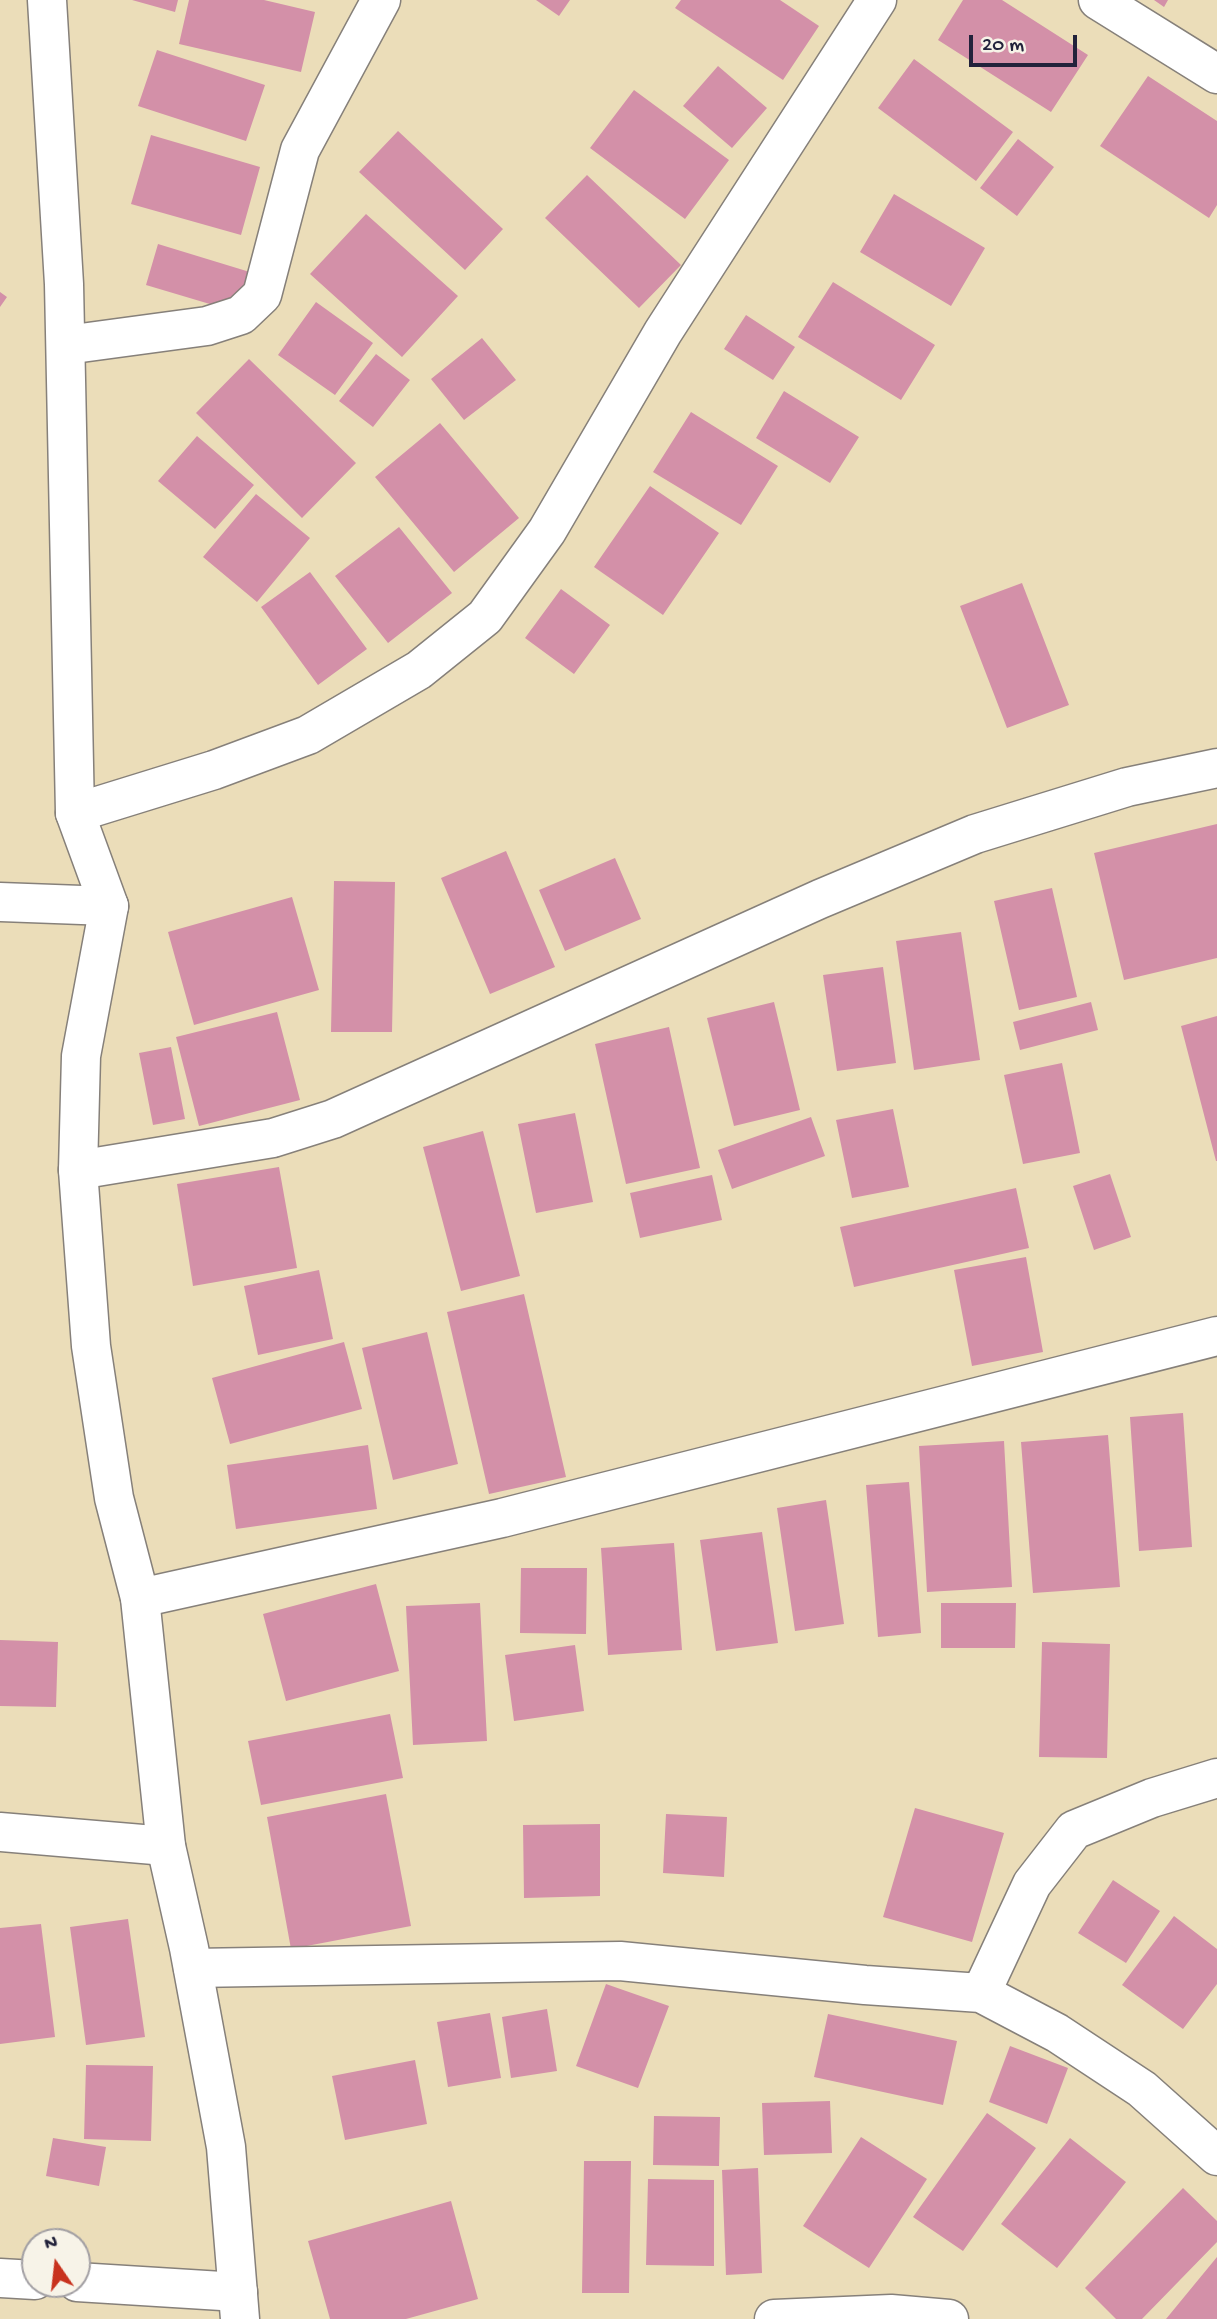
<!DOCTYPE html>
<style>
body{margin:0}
#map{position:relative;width:1217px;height:2319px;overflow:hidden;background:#ebddb9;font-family:"Gochi Hand",sans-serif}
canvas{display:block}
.north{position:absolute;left:21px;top:2228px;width:70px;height:70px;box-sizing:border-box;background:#f7f3e8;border:2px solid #a29fa3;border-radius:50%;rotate:346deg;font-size:19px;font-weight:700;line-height:28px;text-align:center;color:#22223b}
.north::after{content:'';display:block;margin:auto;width:24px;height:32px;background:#c8321e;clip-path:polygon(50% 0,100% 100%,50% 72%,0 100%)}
.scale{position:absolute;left:969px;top:35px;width:108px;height:32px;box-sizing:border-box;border:4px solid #22223b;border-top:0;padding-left:9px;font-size:21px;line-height:24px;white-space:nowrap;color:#22223b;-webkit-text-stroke:5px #f7f3e8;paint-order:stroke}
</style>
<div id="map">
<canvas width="1217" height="2319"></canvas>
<div class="north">N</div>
<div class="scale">20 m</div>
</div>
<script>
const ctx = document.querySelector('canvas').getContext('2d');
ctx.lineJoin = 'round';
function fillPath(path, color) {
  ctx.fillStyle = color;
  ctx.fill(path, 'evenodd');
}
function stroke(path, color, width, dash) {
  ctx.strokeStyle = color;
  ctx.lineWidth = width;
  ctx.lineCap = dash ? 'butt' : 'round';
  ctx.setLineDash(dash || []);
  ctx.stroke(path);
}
fillPath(new Path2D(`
 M132 0H178L175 12Z
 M189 0H264L315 12 301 72 179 44Z
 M536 0H570L559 16Z
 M681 0H780L819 26 783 80 675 8Z
 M963 0H1002L1088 55 1051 112 938 40Z
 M1154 0H1168L1164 7Z
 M157 50 265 85 246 141 138 106Z
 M914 59 1013 132 976 181 878 108Z
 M718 66 767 108 732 148 683 106Z
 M1148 76 1217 121V205L1209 218 1100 146Z
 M634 90 729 160 685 219 590 148Z
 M398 131 503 229 465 270 359 172Z
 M151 135 260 167 241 235 131 204Z
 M1018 139 1054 167 1017 216 980 188Z
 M587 175 681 265 639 308 545 218Z
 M894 194 985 248 951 306 860 252Z
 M366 214 458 296 402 357 310 274Z
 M158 244 253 273 240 313 146 285Z
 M833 282 935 345 901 400 798 337Z
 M0 292 7 297 0 307Z
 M316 302 373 343 335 395 278 355Z
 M746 315 795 347 773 380 724 349Z
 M482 338 516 380 464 420 431 379Z
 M376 354 410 380 373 427 339 401Z
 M249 359 356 463 302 518 196 413Z
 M784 391 859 437 830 483 756 438Z
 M691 412 778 466 741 525 653 472Z
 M440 423 519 518 454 572 375 477Z
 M197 436 254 485 215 529 158 481Z
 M650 486 719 533 663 615 594 567Z
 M256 494 310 538 257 602 203 557Z
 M399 527 452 593 388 643 335 576Z
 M310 572 367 649 318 685 261 607Z
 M1022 583 1069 705 1007 728 960 606Z
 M561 589 610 625 574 674 525 638Z
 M1217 824V958L1124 980 1094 853Z
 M506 851 555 967 490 994 441 878Z
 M615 858 641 919 565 951 539 890Z
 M334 881 395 882 392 1032H331Z
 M1052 888 1077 997 1019 1010 994 901Z
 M292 897 319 990 194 1025 168 932Z
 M961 932 980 1060 914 1070 896 941Z
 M883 967 896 1063 837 1071 823 975Z
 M774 1002 800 1110 734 1126 707 1018Z
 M1091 1002 1098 1030 1020 1050 1013 1022Z
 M277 1012 300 1100 199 1126 176 1037Z
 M1217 1016V1161H1216L1181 1026Z
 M669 1027 700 1168 626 1184 595 1044Z
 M171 1047 185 1119 153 1125 139 1053Z
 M1062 1063 1080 1153 1023 1164 1004 1075Z
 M893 1109 909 1187 852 1198 836 1120Z
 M575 1113 593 1202 536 1213 518 1124Z
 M811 1117 825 1156 732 1189 718 1150Z
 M483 1131 520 1276 461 1291 423 1147Z
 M279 1167 297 1268 193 1286 177 1184Z
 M1110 1174 1131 1237 1094 1250 1073 1186Z
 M712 1175 722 1220 640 1238 630 1193Z
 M1016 1188 1029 1248 854 1287 840 1227Z
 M1026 1257 1043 1352 972 1366 954 1270Z
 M319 1270 333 1339 258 1355 244 1286Z
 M524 1294 566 1477 489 1494 447 1312Z
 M427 1332 458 1464 393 1480 362 1348Z
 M344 1342 362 1409 230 1444 212 1378Z
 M1183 1413 1192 1547 1139 1551 1130 1417Z
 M1108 1435 1120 1587 1033 1593 1021 1442Z
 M1004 1441 1012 1587 927 1592 919 1446Z
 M368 1445 377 1509 236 1529 227 1465Z
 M909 1482 921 1633 878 1637 866 1485Z
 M826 1500 844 1624 795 1631 777 1508Z
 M762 1532 778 1643 716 1651 700 1540Z
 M674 1543 682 1650 608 1655 601 1548Z
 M521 1568H587L586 1634 520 1633Z
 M376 1584 399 1671 286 1701 263 1614Z
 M480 1603 487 1741 413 1745 406 1606Z
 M941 1603H1016L1015 1648H941Z
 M0 1640 58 1642 56 1707 0 1706Z
 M1042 1642 1110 1644 1107 1758 1039 1757Z
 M575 1645 584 1711 514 1721 505 1655Z
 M390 1714 403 1778 261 1805 248 1741Z
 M386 1794 411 1926 291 1949 267 1817Z
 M915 1808 1004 1833 972 1942 883 1917Z
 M666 1814 727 1817 724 1877 663 1873Z
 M600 1824V1896L524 1898 523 1825Z
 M1113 1880 1160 1911 1126 1963 1078 1933Z
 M1174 1916 1217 1949V1984L1183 2029 1122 1985Z
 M128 1919 145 2037 86 2045 70 1927Z
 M41 1924 55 2037 0 2044V1928Z
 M606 1984 669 2006 638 2088 576 2066Z
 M547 2009 557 2071 511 2078 502 2017Z
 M490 2013 501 2078 448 2087 437 2022Z
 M828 2014 957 2041 943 2105 814 2077Z
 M1010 2046 1068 2068 1047 2124 989 2102Z
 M415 2060 427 2124 345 2140 332 2076Z
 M86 2065 153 2066 151 2141 84 2139Z
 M830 2101 832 2153 764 2155 762 2103Z
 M987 2113 1036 2148 963 2251 913 2217Z
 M654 2116 720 2117 719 2166 653 2165Z
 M861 2137 927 2179 869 2268 803 2226Z
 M53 2138 106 2147 99 2186 46 2176Z
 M1070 2138 1126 2182 1057 2268 1001 2224Z
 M584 2161H631L629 2293H582Z
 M758 2168 762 2273 726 2275 722 2170Z
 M648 2179 714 2180V2266L646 2265Z
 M1183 2188 1217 2221V2242L1142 2319H1116L1085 2288Z
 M451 2201 478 2299 406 2319H330L308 2241Z
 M1217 2257V2319H1166Z`), '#d390a8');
const street = new Path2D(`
 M1098 0 1217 74
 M66 345 207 326 241 315 262 295 300 150 381 0
 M75 813 214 770 308 735 419 670 485 617 547 531 663 332 877 0
 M0 902 109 906
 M78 1170 273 1138 333 1119 820 899 975 834 1127 787 1217 768
 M140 1598 502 1518 1217 1336
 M0 1832 166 1846
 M193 1968 620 1961 865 1985 981 1993 1057 2033 1142 2089 1217 2156
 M981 1993 1032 1884 1074 1830 1152 1798 1217 1778
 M0 2278 35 2280
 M77 2282 238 2292
 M774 2319 891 2314 949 2319`);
const secondary = new Path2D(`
 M47 0 64 284 75 813 109 906 81 1056 78 1170 91 1346 114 1498 140 1598 166 1846 189 1948 226 2147 240 2319`);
stroke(street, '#86807a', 41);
stroke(secondary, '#86807a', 41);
stroke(street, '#fff', 38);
stroke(secondary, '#fff', 38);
</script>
